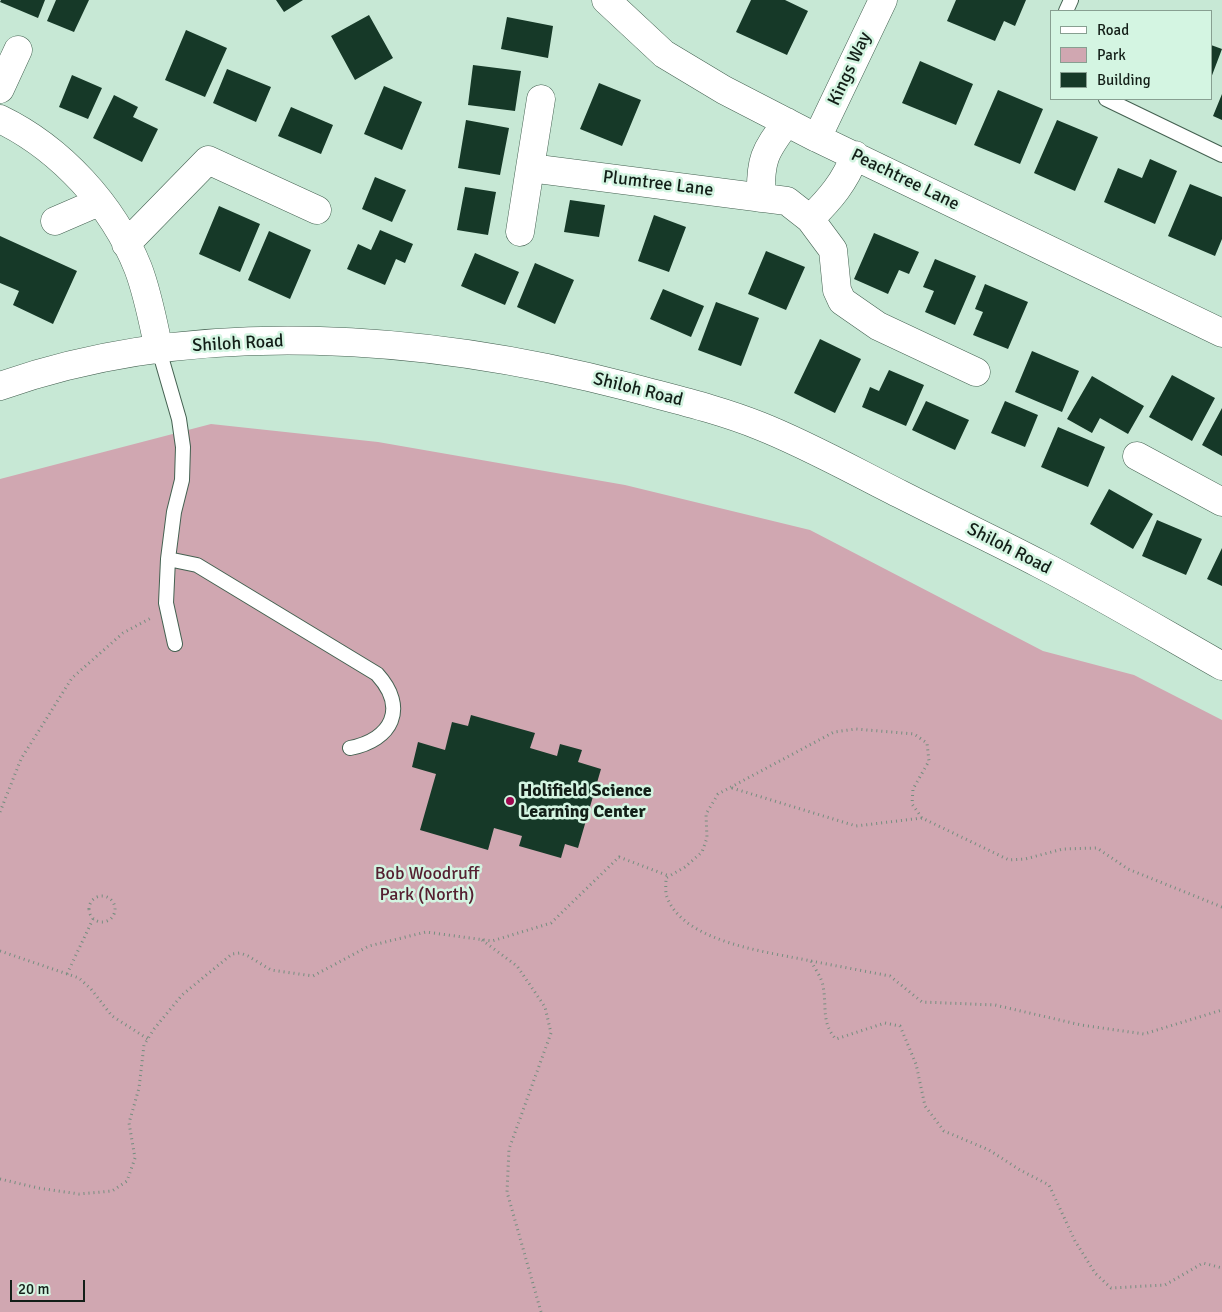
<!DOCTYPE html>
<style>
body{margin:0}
#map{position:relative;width:1222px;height:1312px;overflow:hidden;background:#c7e8d5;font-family:Signika,sans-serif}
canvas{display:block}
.legend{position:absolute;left:1050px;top:10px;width:162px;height:90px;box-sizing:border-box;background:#d4f5e2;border:1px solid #879f91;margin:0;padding:6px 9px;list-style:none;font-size:15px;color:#131f18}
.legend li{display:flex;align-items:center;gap:10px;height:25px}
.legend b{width:25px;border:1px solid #879f91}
.scale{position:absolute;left:10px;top:1280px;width:75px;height:22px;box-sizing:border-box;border:2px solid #131f18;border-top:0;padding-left:6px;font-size:15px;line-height:18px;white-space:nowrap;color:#131f18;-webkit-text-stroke:4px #d4f5e2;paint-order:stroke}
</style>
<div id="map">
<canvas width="1222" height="1312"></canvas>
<ul class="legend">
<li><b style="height:6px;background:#fff"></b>Road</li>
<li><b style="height:14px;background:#d0a7b1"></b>Park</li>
<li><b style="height:14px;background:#163928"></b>Building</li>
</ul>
<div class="scale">20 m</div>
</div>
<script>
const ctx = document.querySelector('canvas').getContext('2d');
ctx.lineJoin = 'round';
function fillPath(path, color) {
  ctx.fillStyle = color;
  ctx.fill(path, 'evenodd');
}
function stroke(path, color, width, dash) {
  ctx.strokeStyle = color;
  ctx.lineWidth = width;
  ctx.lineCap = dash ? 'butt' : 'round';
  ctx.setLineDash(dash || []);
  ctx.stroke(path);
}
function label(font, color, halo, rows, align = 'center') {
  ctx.font = font + ' Signika,sans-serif';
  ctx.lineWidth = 5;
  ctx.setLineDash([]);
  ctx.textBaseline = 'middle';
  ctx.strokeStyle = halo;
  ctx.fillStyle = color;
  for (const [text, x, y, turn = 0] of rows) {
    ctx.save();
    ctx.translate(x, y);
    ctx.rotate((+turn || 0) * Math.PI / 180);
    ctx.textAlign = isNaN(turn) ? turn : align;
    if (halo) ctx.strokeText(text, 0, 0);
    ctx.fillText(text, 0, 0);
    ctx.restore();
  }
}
fillPath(new Path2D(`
 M211 424 378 442 625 485 810 530 1043 651 1134 675 1222 720V1312H0V479Z`), '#d0a7b1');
fillPath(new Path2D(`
 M1 0H45L38 18 0 2Z
 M56 0H89L74 32 47 21Z
 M276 0H303L284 12Z
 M751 0H785L808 11 787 55 736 32Z
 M956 0H1026L1015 26 1004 21 995 41 947 21Z
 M369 15 393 58 355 80 331 36Z
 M507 17 553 26 548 58 501 49Z
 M186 30 227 48 205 97 165 80Z
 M1211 45 1222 49 1211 78Z
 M920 61 973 84 956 125 902 103Z
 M473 65 521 71 515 111 468 105Z
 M227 69 271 87 256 122 213 103Z
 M72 75 102 88 88 119 59 107Z
 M599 83 641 100 622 146 580 129Z
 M384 86 422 102 402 150 364 134Z
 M998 90 1043 109 1020 164 974 145Z
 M1222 94V120L1213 116Z
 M114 95 138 107 133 117 158 129 142 162 93 138Z
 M291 107 333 125 321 154 278 136Z
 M466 120 509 128 500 175 458 168Z
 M1057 120 1098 137 1075 191 1034 173Z
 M1150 159 1177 171 1155 224 1104 202 1118 168 1142 178Z
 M375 177 406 190 392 222 362 209Z
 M1190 184 1222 197V239L1215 256 1168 236Z
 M465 187 496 192 488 235 457 230Z
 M570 200 605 205 599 237 564 232Z
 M219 206 260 224 240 272 199 254Z
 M654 215 686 227 669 272 638 261Z
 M380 230 413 244 405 263 396 259 385 285 347 269 358 244 371 250Z
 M269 231 311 250 290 299 248 280Z
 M874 233 919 252 909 274 899 270 888 294 854 279Z
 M0 236 77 271 53 324 13 305 19 291 0 283Z
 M766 251 805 267 786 310 748 294Z
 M475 253 519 272 505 305 461 286Z
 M935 259 976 276 955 325 925 312 934 291 923 287Z
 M535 263 574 280 555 324 517 307Z
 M985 284 1028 302 1008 349 973 335 983 312 975 309Z
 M663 289 704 306 691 337 650 319Z
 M716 302 759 318 741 366 698 350Z
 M820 339 861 359 835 413 794 393Z
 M1032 351 1079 371 1062 412 1015 392Z
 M889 370 924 385 906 426 862 407 870 387 879 391Z
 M1172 375 1215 398 1192 441 1149 417Z
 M1092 376 1144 406 1128 434 1100 418 1092 433 1067 419Z
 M926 401 969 420 955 450 912 430Z
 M1005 401 1038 415 1025 447 991 433Z
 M1222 408V456L1202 445Z
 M1058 427 1105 447 1088 487 1041 467Z
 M1109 489 1153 514 1133 549 1090 524Z
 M1157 520 1202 539 1186 575 1142 556Z
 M1222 548V586L1207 579Z
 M471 715 535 733 530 748 557 756 560 744 582 750 578 762 601 769 578 848 565 844 561 858 519 846 522 836 494 828 488 850 420 830 436 774 412 767 418 742 445 750 452 722 468 726Z`), '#163928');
const lane = new Path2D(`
 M1066 11 1071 0
 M1106 99 1222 155
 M159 350 179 419 183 447 182 480 174 512 168 559
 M175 644 166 603 168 559 197 565 377 674C408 708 392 740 350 748`);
const street = new Path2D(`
 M606 0 664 54 724 90 817 138 1222 333
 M0 89 18 50
 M541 99 530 168 787 201 810 219 833 250 837 290 842 301 878 326 976 372
 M0 119C60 148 113 205 138 268 148 294 153 322 159 350
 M817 138 883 0
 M761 198C760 160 764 152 787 122
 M810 219C830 199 845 182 855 155
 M55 221 99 202
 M520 232 530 168
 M126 244 208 160 317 210
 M1137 456 1222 502`);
const secondary = new Path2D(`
 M0 386C198 316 429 335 629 387 673 399 718 409 760 426 808 445 854 471 900 494 947 518 994 540 1040 564 1102 596 1162 632 1222 666`);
stroke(lane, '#446151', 16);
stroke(street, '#446151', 29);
stroke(secondary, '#446151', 29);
stroke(new Path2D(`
 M732 788 856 826 922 818
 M0 812 21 759 72 678 123 633 151 618
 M89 909a13 13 0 1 1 26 0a13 13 0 1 1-26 0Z
 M1222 907 1128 869 1097 848 1063 849 1025 859 1009 860 922 818 912 804 913 789 929 761 927 743 914 734 856 729 834 732 718 794 706 814 707 838 702 852 685 867 666 878C666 884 665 892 667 897 684 943 769 952 811 961 815 969 822 978 823 986 827 1006 821 1023 836 1039L885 1023 900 1026 916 1064 925 1106 944 1131 989 1150 1020 1170 1049 1185 1075 1241 1095 1273 1111 1288 1165 1285 1203 1263 1222 1268
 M482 940 517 966 545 1007 551 1033 509 1149 507 1192 541 1312
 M0 951 79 978 91 989 112 1016 148 1039
 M811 961 890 976 922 1002 995 1005 1081 1025 1144 1034 1222 1010
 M67 974 93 919
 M0 1179 38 1188 79 1194 112 1191 127 1181 135 1158 129 1123 139 1088 144 1045 154 1029 182 995 232 954 240 953 248 956 271 970 313 976 369 946 426 932 492 941 551 923 619 857 669 876`), '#758d7f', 3, [1, 4]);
stroke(lane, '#fff', 14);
stroke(street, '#fff', 28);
stroke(secondary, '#fff', 28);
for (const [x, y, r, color] of [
 [510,801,5,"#9f074f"]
]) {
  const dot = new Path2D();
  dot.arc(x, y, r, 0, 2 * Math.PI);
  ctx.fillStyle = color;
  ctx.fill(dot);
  stroke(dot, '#d4f5e2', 2);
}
label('18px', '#131f18', '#d4f5e2', [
 ["Kings Way",850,69,-65],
 ["Peachtree Lane",905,180,26],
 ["Plumtree Lane",658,184,7],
 ["Shiloh Road",238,344,-3],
 ["Shiloh Road",638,390,14],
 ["Shiloh Road",1009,549,27]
]);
label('bold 18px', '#131f18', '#d4f5e2', [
 ["Holifield Science",520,791],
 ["Learning Center",520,812]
], 'left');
label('18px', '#552031', '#d4f5e2', [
 ["Bob Woodruff",427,874],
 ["Park (North)",427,895]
]);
</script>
